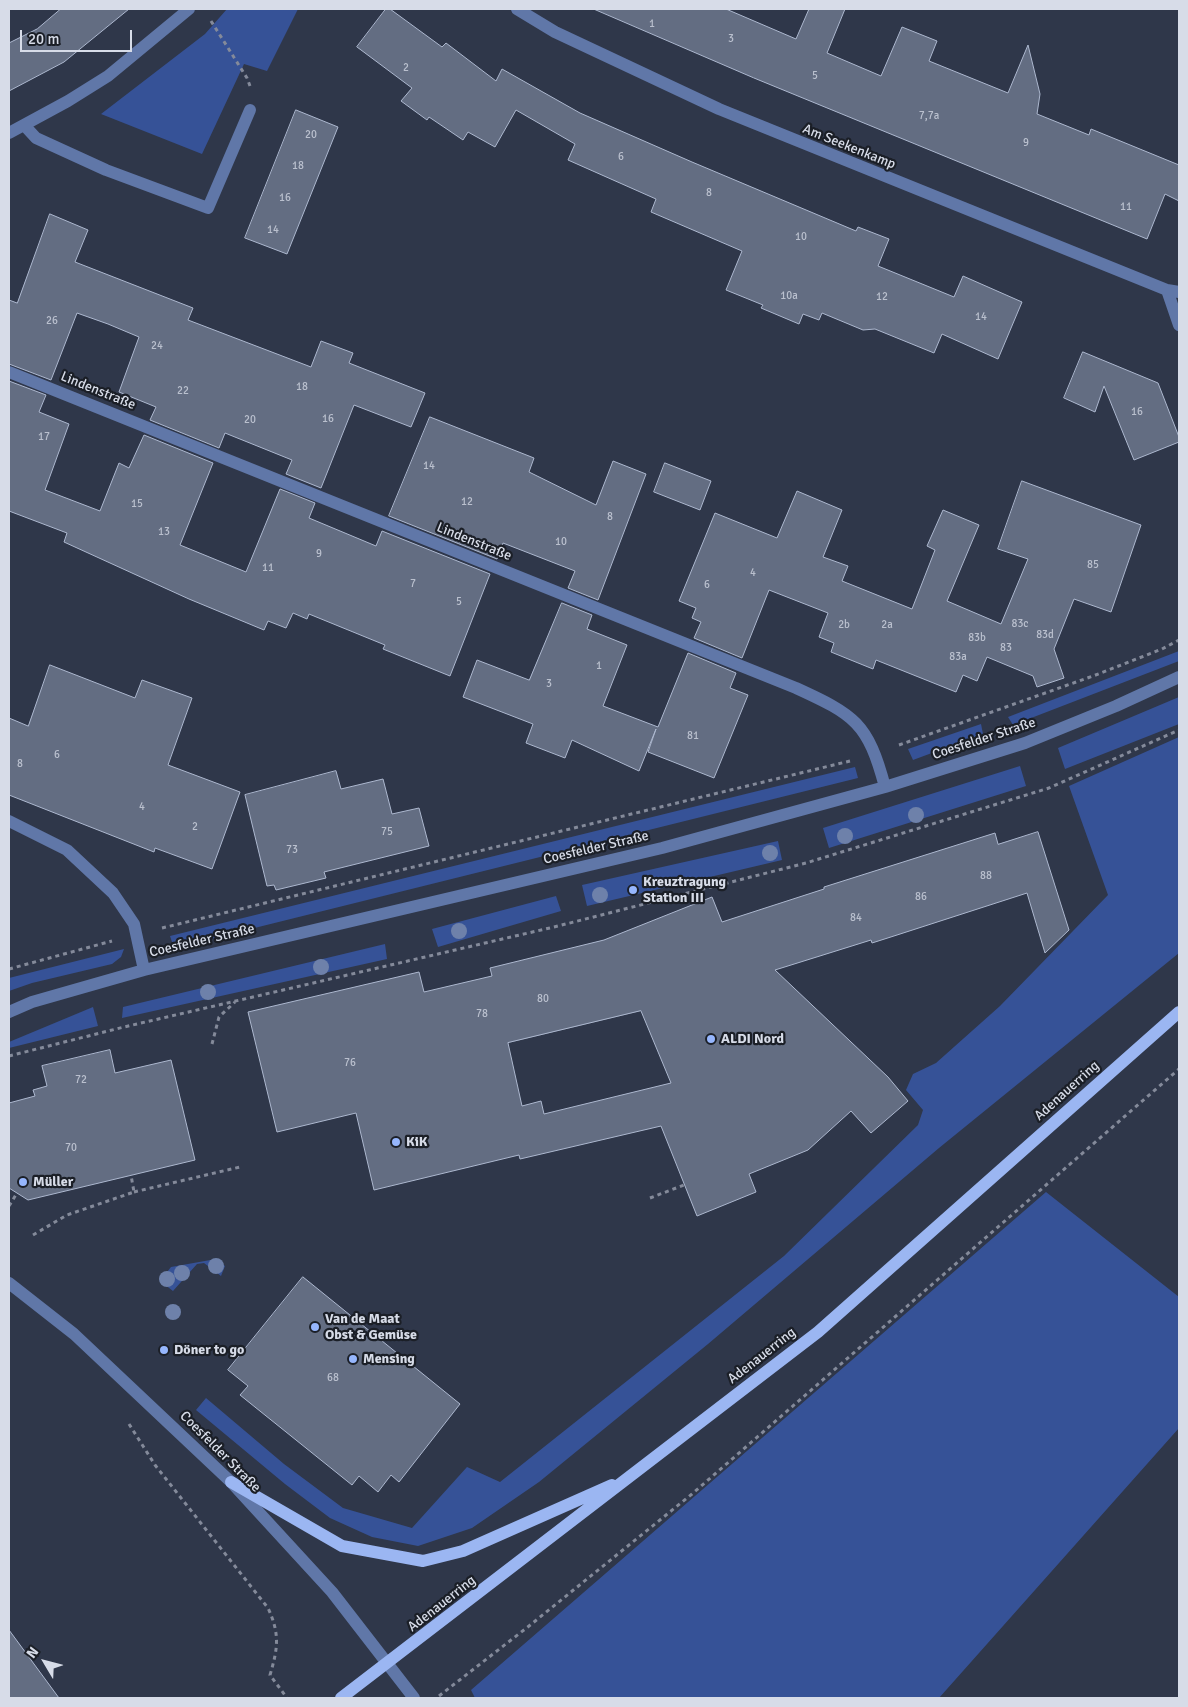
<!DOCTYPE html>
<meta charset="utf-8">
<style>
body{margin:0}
#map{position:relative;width:1188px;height:1707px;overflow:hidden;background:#2f374a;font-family:Signika,sans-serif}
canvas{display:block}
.frame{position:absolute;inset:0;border:10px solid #d7dce8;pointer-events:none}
.north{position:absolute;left:20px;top:1637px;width:50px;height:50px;-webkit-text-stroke:4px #1b1f27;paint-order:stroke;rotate:307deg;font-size:14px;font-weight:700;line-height:20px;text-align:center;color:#d7dce8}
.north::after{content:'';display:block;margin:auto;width:18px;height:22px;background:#d7dce8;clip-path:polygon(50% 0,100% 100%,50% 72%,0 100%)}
.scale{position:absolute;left:20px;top:30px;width:112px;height:22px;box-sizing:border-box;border:2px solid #d7dce8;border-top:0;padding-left:6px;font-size:15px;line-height:18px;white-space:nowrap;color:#d7dce8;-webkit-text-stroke:4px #1b1f27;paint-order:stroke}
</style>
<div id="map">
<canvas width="1188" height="1707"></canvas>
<div class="frame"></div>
<div class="north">N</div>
<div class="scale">20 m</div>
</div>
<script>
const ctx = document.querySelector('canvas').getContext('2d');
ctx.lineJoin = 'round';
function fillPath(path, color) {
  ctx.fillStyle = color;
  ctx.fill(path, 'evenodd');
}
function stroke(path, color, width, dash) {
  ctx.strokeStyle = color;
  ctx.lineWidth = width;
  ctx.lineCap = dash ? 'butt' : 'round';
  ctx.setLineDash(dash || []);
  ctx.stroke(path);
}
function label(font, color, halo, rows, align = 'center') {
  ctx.font = font + ' Signika,sans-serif';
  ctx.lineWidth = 4.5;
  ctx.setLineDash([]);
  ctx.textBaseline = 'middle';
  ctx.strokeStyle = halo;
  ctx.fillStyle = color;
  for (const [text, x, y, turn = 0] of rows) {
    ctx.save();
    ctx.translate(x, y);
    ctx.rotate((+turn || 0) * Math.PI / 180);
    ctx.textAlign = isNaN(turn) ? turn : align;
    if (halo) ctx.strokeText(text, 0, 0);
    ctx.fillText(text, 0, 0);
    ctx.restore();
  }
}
fillPath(new Path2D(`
 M227 9H298L267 71 244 64 202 154 101 114 205 34Z
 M1179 651V661L1013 725 1008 717Z
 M1179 697V724L1065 769 1058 748Z
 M981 724 983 734 913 760 908 749Z
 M1179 737V953L939 1148 708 1344 539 1482 472 1528 418 1546 372 1537 330 1518 285 1484 196 1410 206 1398 284 1464 343 1508 412 1528 467 1467 500 1482 784 1256 918 1125 923 1110 906 1090 913 1074 936 1063 1000 1006 1108 895 1069 786Z
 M1020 766 1026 786 829 848 823 828Z
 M855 767 858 778 174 948 170 936Z
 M778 841 782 860 587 906 582 885Z
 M556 896 561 911 438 947 432 929Z
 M385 944 387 959 122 1018 123 1007Z
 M124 949 121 957 112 964 32 983 9 991V978Z
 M93 1007 98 1026 9 1048V1042Z
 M1046 1192 1179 1297V1428L939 1698H475L471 1690Z
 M216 1259 225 1266 221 1276 204 1263 197 1264 173 1291 160 1281 171 1267Z`), '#365297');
const building = new Path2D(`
 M61 9H129L64 62 9 91V43L37 29Z
 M386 9H390L442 47 446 43 496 81 502 69 580 113 692 162 856 231 858 227 889 239 878 266 954 297 963 276 1022 302 998 359 942 334 934 353 875 329 863 330 822 313 819 320 803 314 799 324 761 308 763 305 726 290 742 251 651 212 656 199 568 160 575 144 516 110 495 147 468 132 463 140 429 117 427 120 401 101 412 88 357 47Z
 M594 9H726L796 39 809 9H845L827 53 881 76 902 27 937 41 929 61 1008 93 1028 45 1040 94 1037 114 1089 135 1091 129 1179 165V201L1165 194 1147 239 754 78Z
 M296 110 338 127 287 254 245 238Z
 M50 214 88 230 75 262 193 308 188 320 311 367 321 341 353 353 349 363 425 393 411 427 354 405 321 488 286 474 292 460 225 433 219 448 150 420 156 407 119 392 139 337 108 324 77 313 51 380 9 364V300L17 303Z
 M1083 352 1158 383 1179 437V442L1134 460 1104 386 1095 412 1064 398Z
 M9 381 46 395 39 412 69 424 45 490 100 511 119 463 129 468 144 435 213 463 180 545 246 572 280 489 315 503 309 518 376 546 382 531 490 574 450 676 383 649 385 645 309 614 307 619 293 613 286 628 268 621 264 630 189 599 64 542 67 533 9 511Z
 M430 417 534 458 529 472 596 505 613 461 646 474 598 600 568 588 575 571 503 543 497 559 389 516Z
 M665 463 711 481 700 510 654 492Z
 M1022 481 1141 525 1111 612 1074 599 1054 649 1064 678 1037 687 1033 676 987 657 977 681 963 675 956 692 876 660 873 669 831 652 834 643 819 637 828 613 769 590 742 658 694 638 701 622 692 618 696 608 679 601 715 513 777 538 797 491 842 510 823 557 848 566 842 581 912 609 935 550 927 546 943 510 979 525 947 601 1001 624 1028 559 998 549Z
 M562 603 592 615 587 629 627 645 603 706 658 727 688 653 736 673 730 688 748 695 714 778 648 752 656 729 639 771 572 740 565 758 526 743 533 724 463 697 477 660 529 680Z
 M50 665 135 698 142 680 192 698 168 765 240 792 212 869 155 848 154 852 9 795V718L28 726Z
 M336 771 341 789 383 779 392 814 419 808 429 846 324 872 326 878 276 890 274 885 267 886 245 795Z
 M1038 832 1069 930 1045 953 1027 893 897 935 872 943 871 940 775 970 888 1077 908 1101 871 1133 851 1111 808 1150 749 1174 756 1192 697 1216 661 1126 520 1159 519 1155 374 1190 356 1113 277 1132 248 1012 419 972 424 992 492 976 490 968 604 940 712 897 722 922 824 889V887L995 833 998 844ZM641 1011 671 1083 544 1114 541 1101 522 1106 508 1043Z
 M110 1050 115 1073 171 1060 195 1160 28 1200 9 1188V1103L35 1096 33 1090 47 1086 42 1066Z
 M303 1277 460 1404 399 1482 391 1475 378 1492 359 1476 352 1485 240 1395 248 1386 228 1370Z
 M9 1630 59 1698H9Z`);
fillPath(building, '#636d82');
stroke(building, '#adb8cf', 1);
stroke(new Path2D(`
 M211 21 247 78 250 86
 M899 745 1093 676 1162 649 1179 640
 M162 928 850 761
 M9 969 112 941
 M212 1044 219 1017 235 1002
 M9 1056 124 1027 554 927 806 863 1049 788 1179 730
 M134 1192 240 1167
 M650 1198 684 1185
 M9 1206 17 1193
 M33 1235 67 1215 134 1192 131 1175
 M129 1424 155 1465 268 1608C280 1634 278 1648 270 1675L287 1698
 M439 1696 529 1626 692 1494 1179 1069`), '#848a9a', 3, [4, 4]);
stroke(new Path2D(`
 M517 9 555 32 719 109 1167 290 1179 292
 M24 125 36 138 106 170 208 208 250 110
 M9 133 68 101 108 76 189 9
 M1167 290 1179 325
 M9 372 796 688C855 715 868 723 885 787
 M9 821 67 850 113 893 134 924 144 970
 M9 1012 32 1002 144 970 662 848 885 787 1025 743 1116 706 1179 677
 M9 1283 74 1334 231 1482 332 1592 414 1698`), '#6077a8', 12);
stroke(new Path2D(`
 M231 1482 342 1546 423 1561 463 1551 612 1485
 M341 1698 818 1332 1179 1012`), '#9bb6f2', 12);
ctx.fillStyle = '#6e81aa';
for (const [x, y] of [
 [916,815],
 [845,836],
 [770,853],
 [600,895],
 [459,931],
 [321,967],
 [208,992],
 [216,1266],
 [182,1273],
 [167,1279],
 [173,1312]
]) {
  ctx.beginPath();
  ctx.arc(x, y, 8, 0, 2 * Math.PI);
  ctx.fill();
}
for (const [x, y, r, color] of [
 [633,890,5,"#96b6fd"],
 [711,1039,5,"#96b6fd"],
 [396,1142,5,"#96b6fd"],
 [23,1182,5,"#96b6fd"],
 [315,1327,5,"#96b6fd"],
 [164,1350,5,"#96b6fd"],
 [353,1359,5,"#96b6fd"]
]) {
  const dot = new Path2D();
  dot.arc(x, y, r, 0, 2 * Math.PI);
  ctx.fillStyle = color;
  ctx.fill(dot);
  stroke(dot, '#1b1f27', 2);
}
label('11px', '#bac0ce', null, [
 ["1",652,24],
 ["3",731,39],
 ["2",406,68],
 ["5",815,76],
 ["7,7a",929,116],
 ["20",311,135],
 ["9",1026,143],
 ["6",621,157],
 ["18",298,166],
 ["8",709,193],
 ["16",285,198],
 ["11",1126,207],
 ["14",273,230],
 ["10",801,237],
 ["10a",789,296],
 ["12",882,297],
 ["14",981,317],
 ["26",52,321],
 ["24",157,346],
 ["18",302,387],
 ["22",183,391],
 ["16",1137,412],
 ["16",328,419],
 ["20",250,420],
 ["17",44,437],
 ["14",429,466],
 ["12",467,502],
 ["15",137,504],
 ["8",610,517],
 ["13",164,532],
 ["10",561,542],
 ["9",319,554],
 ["85",1093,565],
 ["11",268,568],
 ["4",753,573],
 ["7",413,584],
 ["6",707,585],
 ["5",459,602],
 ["83c",1020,624],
 ["2b",844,625],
 ["2a",887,625],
 ["83d",1045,635],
 ["83b",977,638],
 ["83",1006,648],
 ["83a",958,657],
 ["1",599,666],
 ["3",549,684],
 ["81",693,736],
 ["6",57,755],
 ["8",20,764],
 ["4",142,807],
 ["2",195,827],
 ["75",387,832],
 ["73",292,850],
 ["88",986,876],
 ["86",921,897],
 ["84",856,918],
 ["80",543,999],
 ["78",482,1014],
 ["76",350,1063],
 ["72",81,1080],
 ["70",71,1148],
 ["68",333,1378]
]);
label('14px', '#d7dce8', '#1b1f27', [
 ["Am Seekenkamp",849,147,22],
 ["Lindenstraße",98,391,22],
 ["Lindenstraße",474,542,22],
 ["Coesfelder Straße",984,739,-18],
 ["Coesfelder Straße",596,848,-13],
 ["Coesfelder Straße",202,941,-13],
 ["Adenauerring",1067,1091,-42],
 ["Adenauerring",762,1356,-38],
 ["Coesfelder Straße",220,1452,45],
 ["Adenauerring",442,1604,-38]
]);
label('bold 14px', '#d7dce8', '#1b1f27', [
 ["Kreuztragung",643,882],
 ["Station III",643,898],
 ["ALDI Nord",721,1039],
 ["KiK",406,1142],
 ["Müller",33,1182],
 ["Van de Maat",325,1319],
 ["Obst & Gemüse",325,1335],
 ["Döner to go",174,1350],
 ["Mensing",363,1359]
], 'left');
</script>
